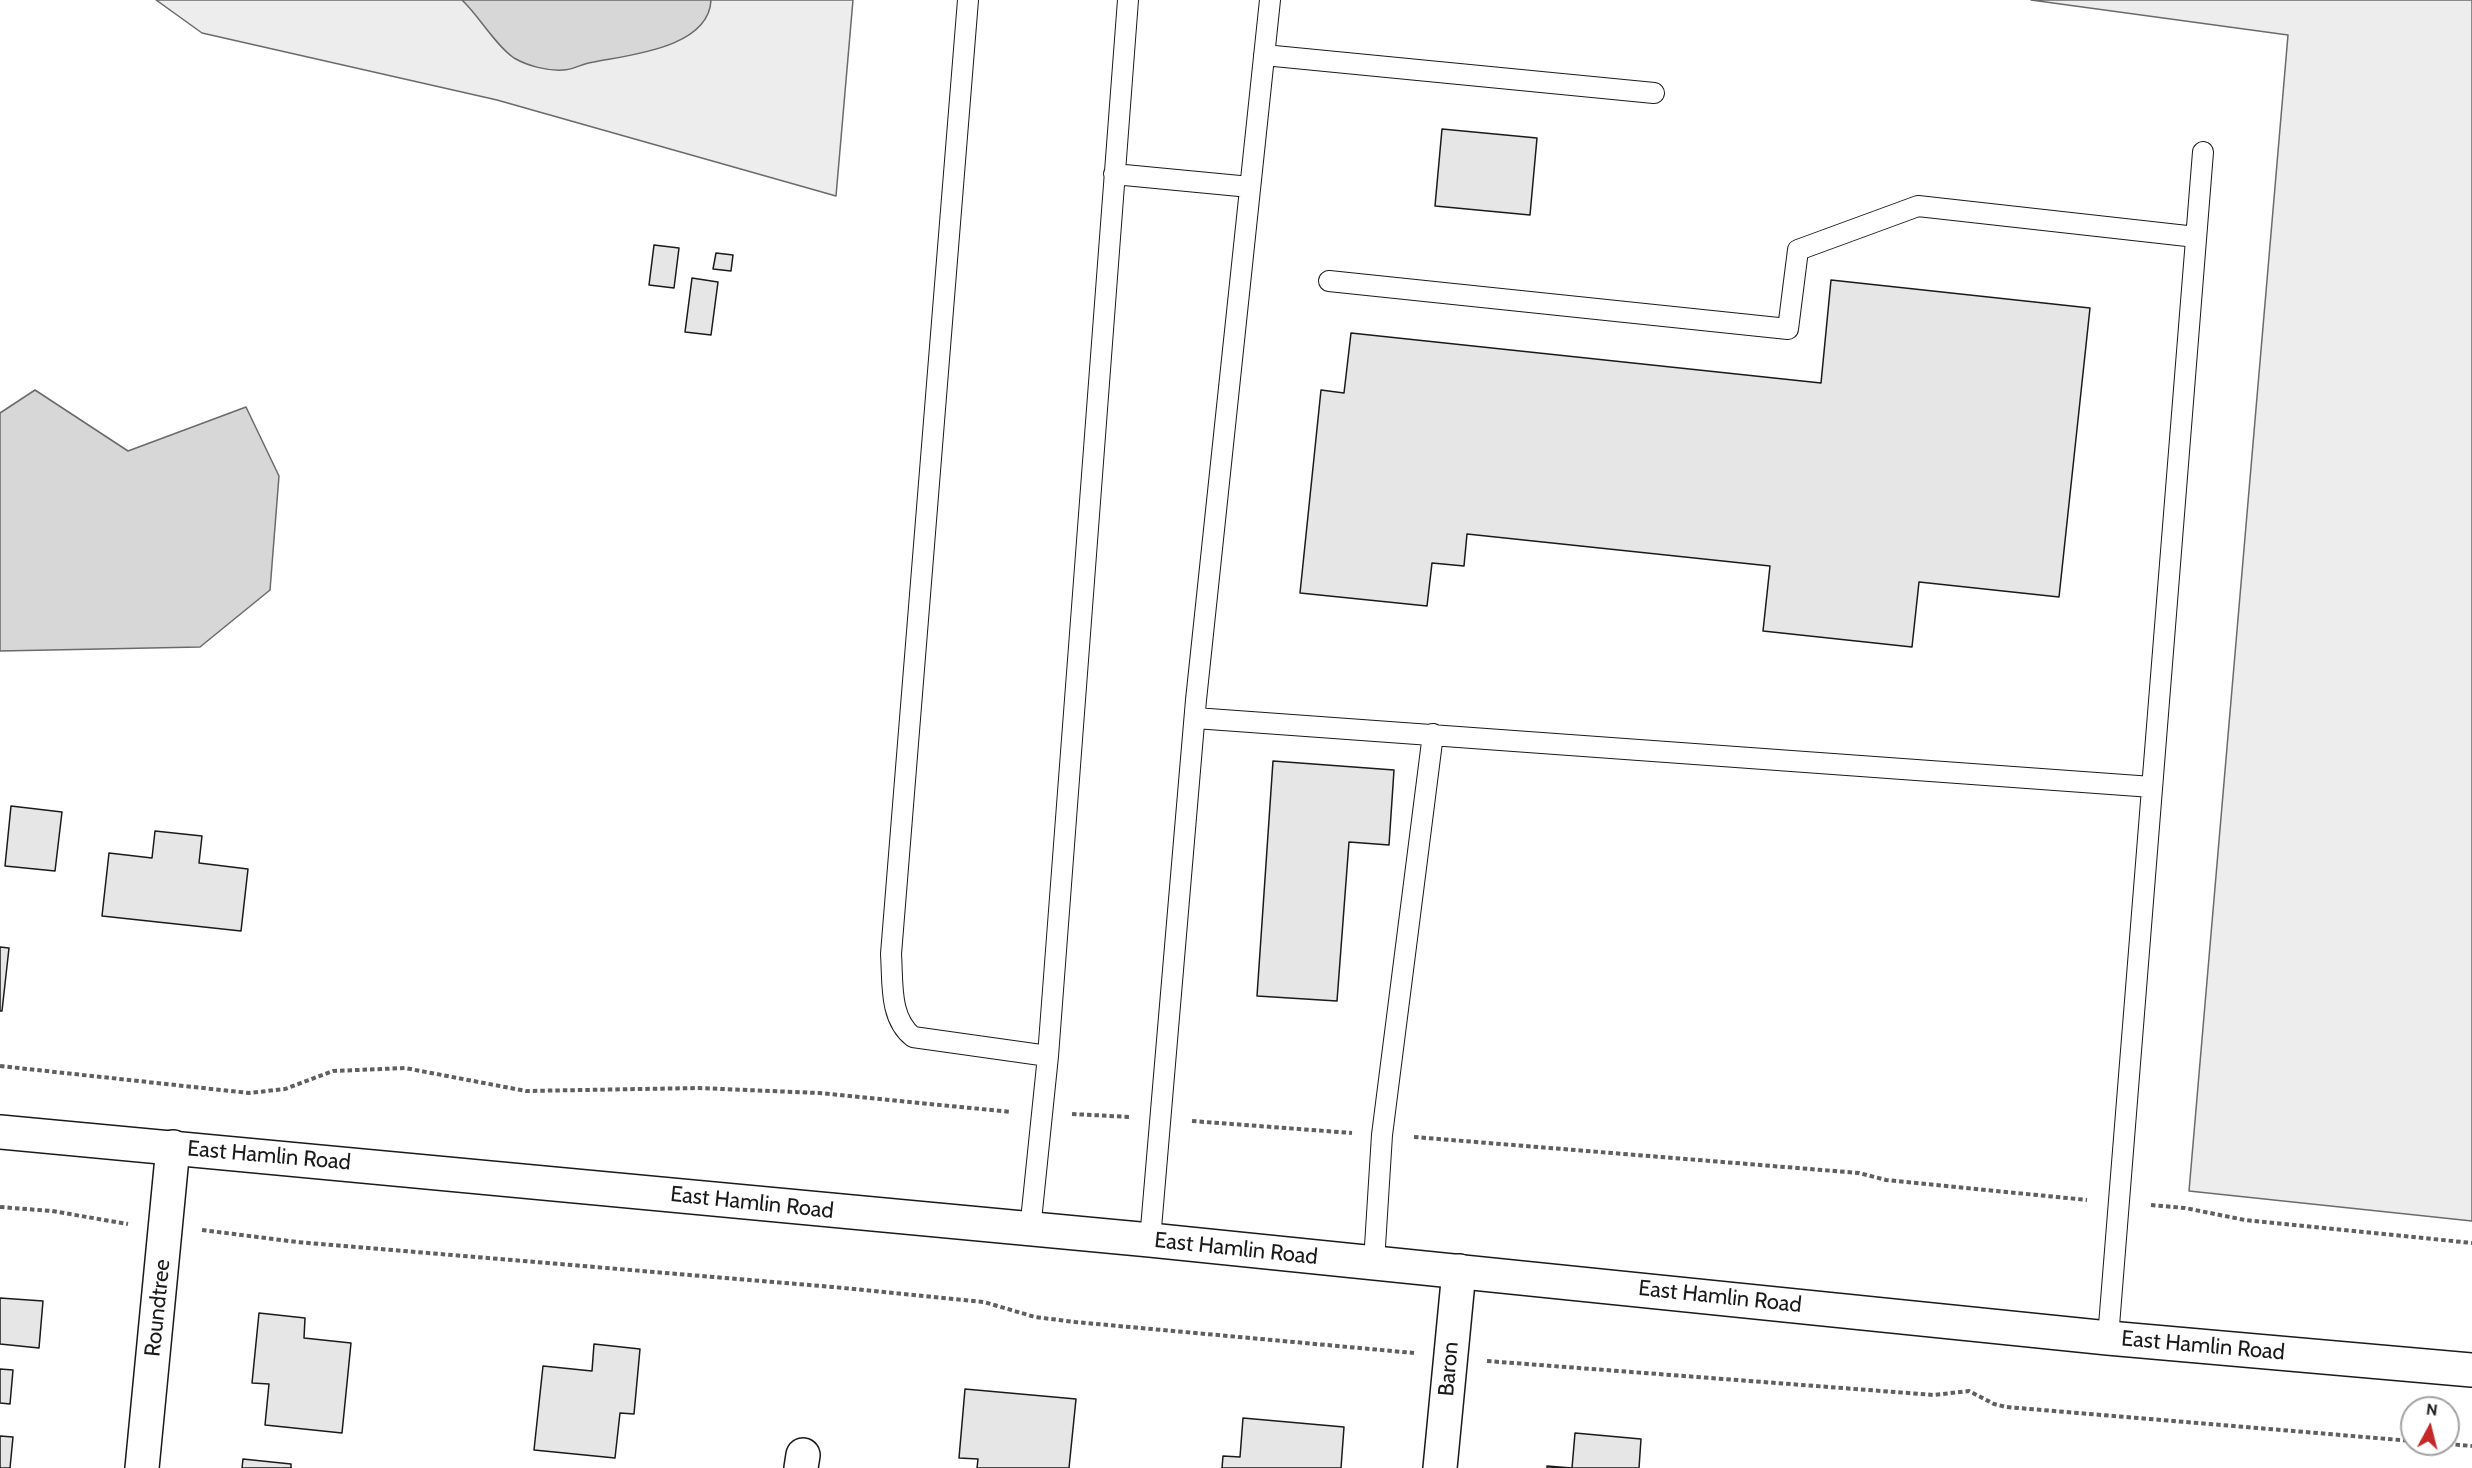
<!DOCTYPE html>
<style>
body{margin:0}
#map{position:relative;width:2472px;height:1468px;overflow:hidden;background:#fff;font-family:Cabin,sans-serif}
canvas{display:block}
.north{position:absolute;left:2400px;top:1396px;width:60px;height:60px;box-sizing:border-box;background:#fff;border:2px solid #a3a3a3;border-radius:50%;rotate:7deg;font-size:16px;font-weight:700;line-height:24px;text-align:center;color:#1a1a1a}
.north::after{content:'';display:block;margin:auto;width:21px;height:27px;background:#c62828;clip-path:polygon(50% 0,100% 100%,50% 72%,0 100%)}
</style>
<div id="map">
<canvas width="2472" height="1468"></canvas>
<div class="north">N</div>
</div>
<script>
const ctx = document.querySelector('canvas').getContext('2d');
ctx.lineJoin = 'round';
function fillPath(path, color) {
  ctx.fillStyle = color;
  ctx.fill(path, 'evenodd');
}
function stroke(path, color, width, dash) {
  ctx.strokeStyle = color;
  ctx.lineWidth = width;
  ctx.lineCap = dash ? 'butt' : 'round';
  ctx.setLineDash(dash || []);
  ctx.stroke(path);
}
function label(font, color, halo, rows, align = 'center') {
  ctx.font = font + ' Cabin,sans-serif';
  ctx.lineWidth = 4.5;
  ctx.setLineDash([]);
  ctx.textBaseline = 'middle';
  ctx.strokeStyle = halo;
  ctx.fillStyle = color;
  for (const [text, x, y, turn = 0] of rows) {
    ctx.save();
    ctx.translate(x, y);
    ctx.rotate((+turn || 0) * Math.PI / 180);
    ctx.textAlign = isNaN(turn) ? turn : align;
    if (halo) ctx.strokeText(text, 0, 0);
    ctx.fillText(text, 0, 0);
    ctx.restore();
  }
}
const built = new Path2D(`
 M156 0H853L836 196 497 100 202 33Z
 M2031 0H2472V1221L2189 1191 2288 35Z`);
fillPath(built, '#ededed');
stroke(built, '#6a6a6a', 1.5);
const water = new Path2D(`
 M462 0H711C709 48 629 55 594 62 583 63 573 70 563 70 547 71 528 66 514 58 496 46 479 16 462 0Z
 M35 390 128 451 246 407 279 476 270 590 200 647 0 651V413Z`);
fillPath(water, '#d7d7d7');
stroke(water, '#6a6a6a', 1.5);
const building = new Path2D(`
 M1442 129 1537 138 1530 215 1435 206Z
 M654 245 679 248 674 288 649 285Z
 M716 253 733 255 731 271 713 269Z
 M692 278 718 282 711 335 685 332Z
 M1831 280 2090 308 2059 597 1919 582 1912 647 1763 631 1770 566 1467 534 1464 566 1432 563 1427 606 1300 593 1321 390 1344 393 1351 333 1821 383Z
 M1273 761 1394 770 1389 845 1349 842 1337 1001 1257 996Z
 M11 806 62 812 55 871 5 866Z
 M155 831 202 836 199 863 248 869 241 931 102 916 109 853 152 858Z
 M0 947 9 948 2 1011H0Z
 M0 1298 43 1301 39 1348 0 1344Z
 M259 1313 305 1318 304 1338 351 1343 342 1433 265 1425 269 1384 252 1383Z
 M594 1344 640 1349 634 1414 620 1413 615 1458 534 1450 543 1366 592 1371Z
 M0 1369 13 1370 10 1404 0 1403Z
 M965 1389 1076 1399 1069 1468H977L978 1459 959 1458Z
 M1243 1418 1344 1427 1341 1468H1222L1223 1456 1240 1457Z
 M1575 1433 1641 1439 1639 1468H1547V1466L1572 1468Z
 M0 1436 13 1437 10 1468H0Z
 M243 1459 291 1464V1468H242Z`);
fillPath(building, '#e6e6e6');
stroke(building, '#1a1a1a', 1.5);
const service = new Path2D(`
 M968 0 891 954C893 983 889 1018 913 1037L1048 1056
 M1264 55 1654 93
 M1114 174 1250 187
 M1329 281 1788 329 1798 250 1918 206 2196 237
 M1195 718 2152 787
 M1030 1230 1048 1056 1128 0
 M1150 1240 1196 700 1270 0
 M1374 1262 1382 1135 1433 734
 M2108 1338 2203 152`);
const minor = new Path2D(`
 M142 1468 173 1147
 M801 1468 803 1455
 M1440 1468 1459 1271`);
const tertiary = new Path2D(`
 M0 1132 1150 1240 2108 1338 2472 1370`);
stroke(service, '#1a1a1a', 22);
stroke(minor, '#1a1a1a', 36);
stroke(tertiary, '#1a1a1a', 36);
stroke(new Path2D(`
 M0 1066 249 1093 285 1089 333 1071 405 1068 526 1091 698 1088 819 1093 1011 1112
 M1072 1114 1131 1117
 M1192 1121 1352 1133
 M1414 1137 1859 1173 1886 1180 2087 1200
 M2151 1205 2185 1208 2245 1220 2472 1243
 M0 1207 52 1211 128 1224
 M202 1230 297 1242 833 1287 984 1302 1035 1317 1075 1322 1414 1353
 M1487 1361 1934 1395 1969 1391 1994 1404 2006 1407 2412 1441
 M2448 1444 2472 1446`), '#5f5f5f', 4, [4.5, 3]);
stroke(service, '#fff', 20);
stroke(minor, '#fff', 33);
stroke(tertiary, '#fff', 33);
label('22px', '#1a1a1a', '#fff', [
 ["East Hamlin Road",269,1156,5],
 ["East Hamlin Road",752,1203,6],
 ["East Hamlin Road",1236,1249,6],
 ["East Hamlin Road",1720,1297,6],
 ["Roundtree",158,1308,-84],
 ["East Hamlin Road",2203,1346,5],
 ["Baron",1449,1369,-85]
]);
</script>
